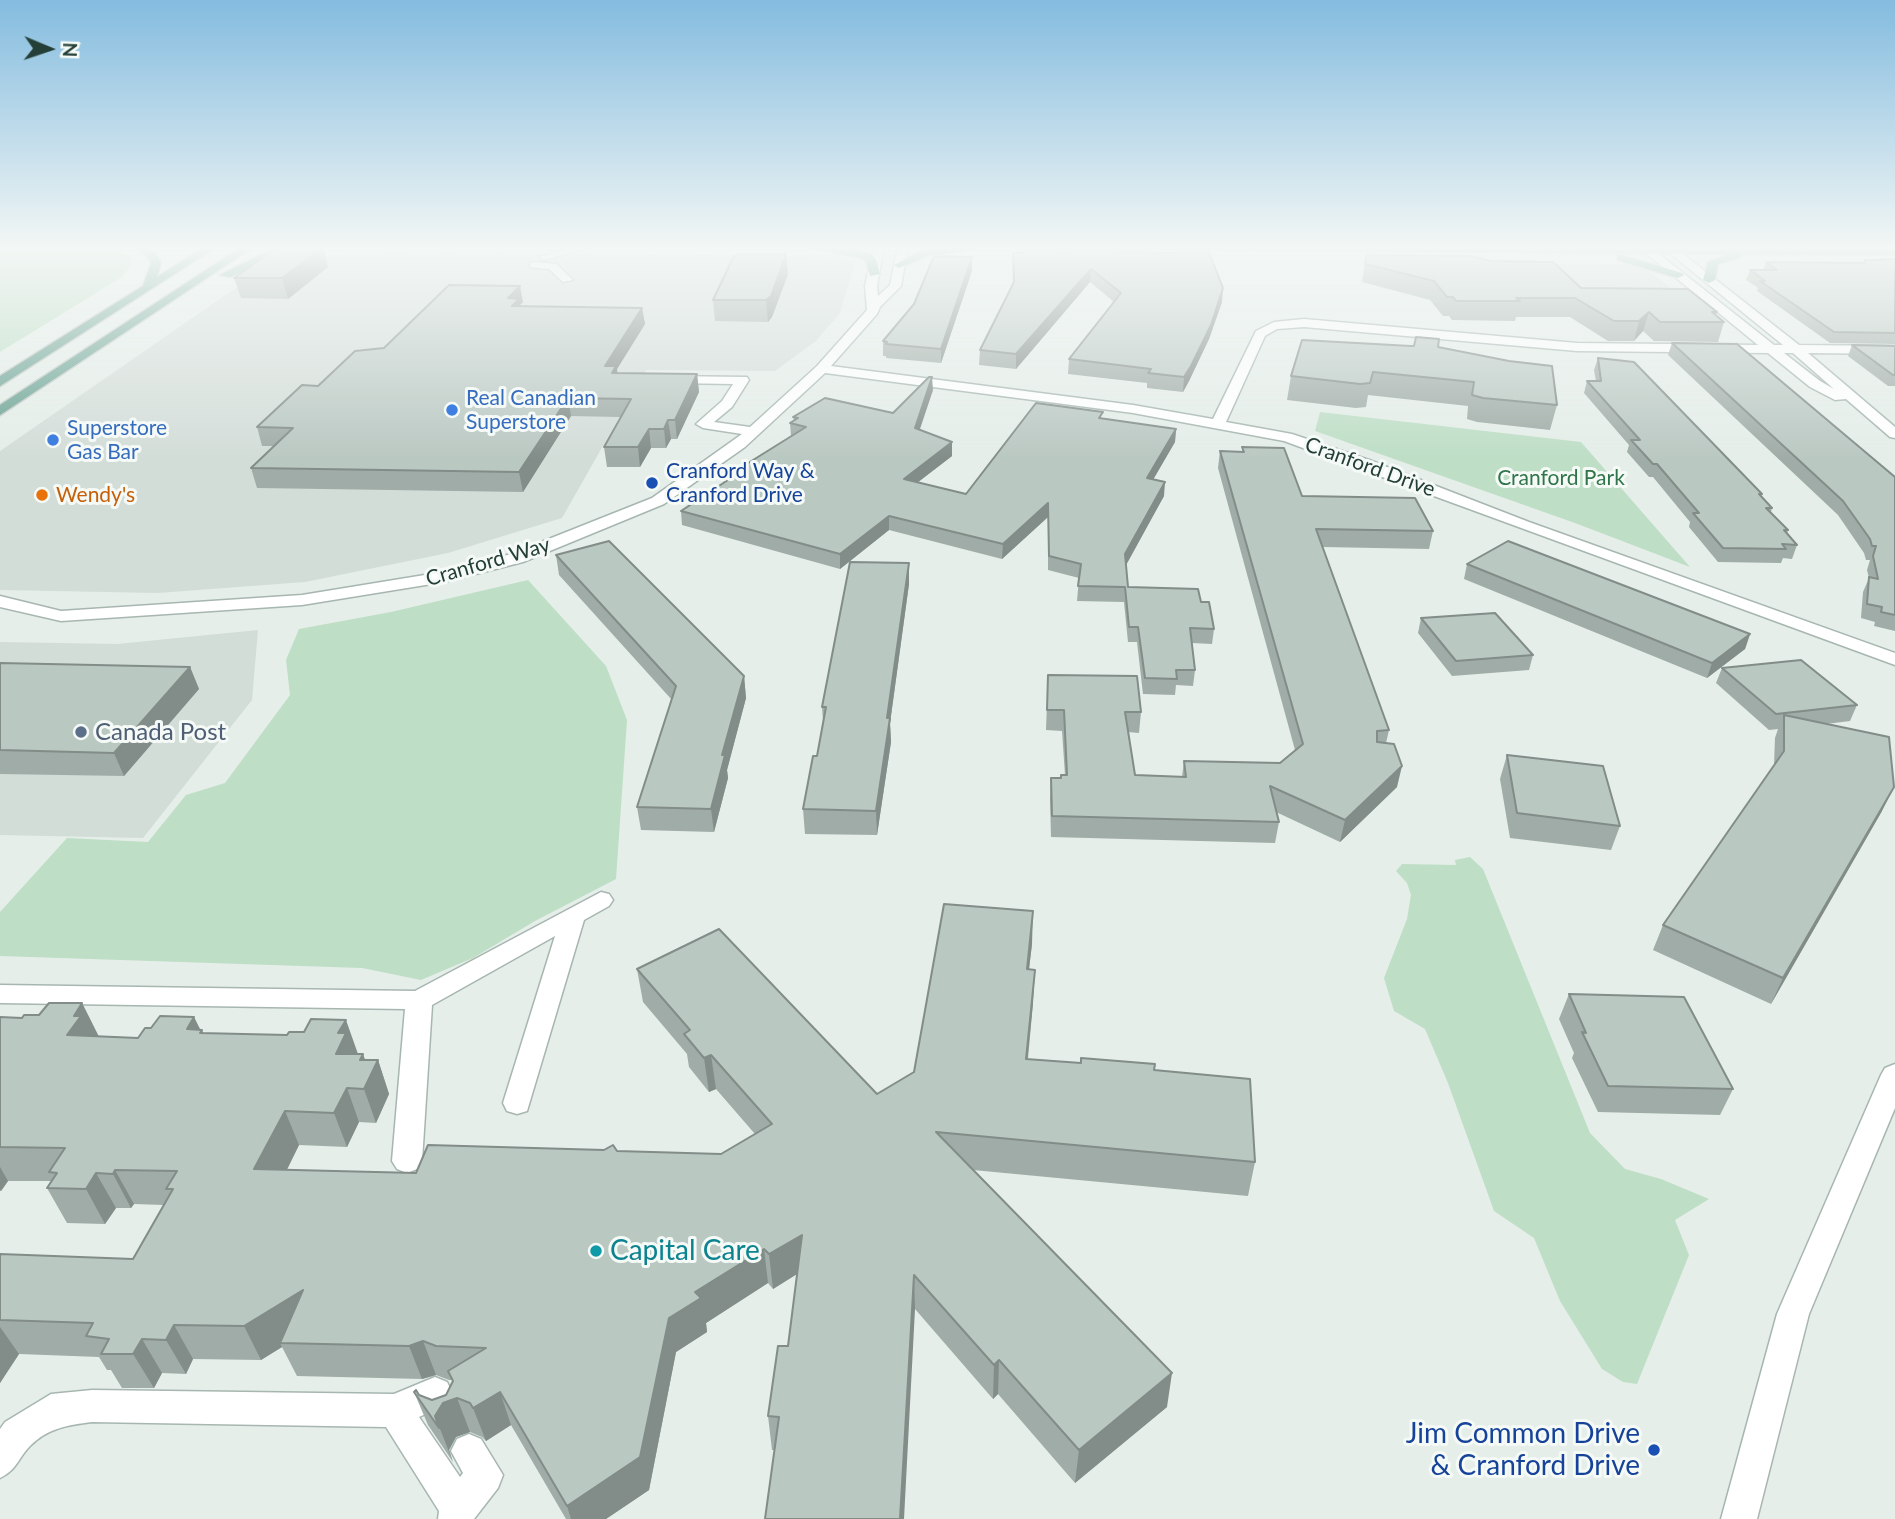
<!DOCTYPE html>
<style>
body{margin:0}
#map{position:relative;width:1895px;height:1519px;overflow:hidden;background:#e5eee9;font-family:Lato,sans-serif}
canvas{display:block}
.north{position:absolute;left:14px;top:14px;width:70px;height:70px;-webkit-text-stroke:5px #f5faf7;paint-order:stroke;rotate:92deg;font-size:19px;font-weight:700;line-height:28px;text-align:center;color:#243f37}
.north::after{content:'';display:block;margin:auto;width:24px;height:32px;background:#243f37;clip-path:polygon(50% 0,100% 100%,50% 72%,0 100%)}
</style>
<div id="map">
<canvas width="1895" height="1519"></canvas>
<div class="north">N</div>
</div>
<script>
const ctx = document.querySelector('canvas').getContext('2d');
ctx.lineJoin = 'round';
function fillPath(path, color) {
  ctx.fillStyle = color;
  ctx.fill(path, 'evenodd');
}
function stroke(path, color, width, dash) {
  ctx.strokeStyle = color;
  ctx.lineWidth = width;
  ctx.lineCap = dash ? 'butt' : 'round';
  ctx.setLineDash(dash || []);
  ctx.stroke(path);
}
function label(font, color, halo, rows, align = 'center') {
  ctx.font = font + ' Lato,sans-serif';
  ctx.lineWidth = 6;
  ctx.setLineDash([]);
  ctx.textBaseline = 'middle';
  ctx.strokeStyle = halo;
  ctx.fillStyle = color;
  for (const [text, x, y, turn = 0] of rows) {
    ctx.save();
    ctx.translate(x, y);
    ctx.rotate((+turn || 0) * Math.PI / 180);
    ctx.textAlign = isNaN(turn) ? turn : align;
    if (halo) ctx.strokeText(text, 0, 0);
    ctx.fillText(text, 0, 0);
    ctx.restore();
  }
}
fillPath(new Path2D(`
 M385 253 710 254 841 257 855 262 840 313 816 341 775 371 646 370 562 518 448 553 305 582 158 593 0 590V451L266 267 298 257Z
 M1475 263 1641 264 1689 303 1511 302Z
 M258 630 252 700 143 838 0 835V642L117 644Z`), '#d3ddd8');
fillPath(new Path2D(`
 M0 246H103L128 255 133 263 122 277 0 352Z
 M1320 412 1581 442 1690 567 1575 523 1315 431Z
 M528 580 606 666 627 720 616 879 535 921 473 958 421 980 362 968 0 956V912L67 838 148 842 186 795 225 783 290 695 286 660 299 629 391 612Z
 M1470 857 1483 869 1590 1133 1625 1169 1661 1179 1709 1199 1675 1220 1689 1255 1637 1384 1623 1382 1602 1369 1560 1301 1534 1238 1494 1211 1448 1083 1425 1029 1394 1011 1384 978 1407 919 1411 895 1407 883 1396 871 1402 864 1456 865 1455 860Z`), '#bedec6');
const minor = new Path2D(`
 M576 246H595L544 260 539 257Z
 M874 246H884L877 286 878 296 890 285 898 246H908L901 286 880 307 877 314 831 366 1133 405 1213 419 1256 331 1274 322 1304 319 1577 343 1758 345 1637 246H1649L1774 345H1783L1661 246H1673L1799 345 1895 346V354L1808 353 1895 427V438L1890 437 1846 399 1835 400 1810 387 1768 353 1577 351 1304 327 1277 329 1265 336 1226 422 1292 434 1369 460 1529 522 1895 653V665L1284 441 1133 413 825 373 745 447 664 504 523 562 444 582 302 605 61 621 0 607V596L61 611 302 595 443 572 511 554 652 498 742 434 703 428 696 424 722 401 733 384 671 383 666 382V376L747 377 749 380 732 407 714 422 750 427 817 366 867 310 865 286ZM1784 353H1793L1834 389 1820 381Z
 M534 262 556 264 573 280 563 282 549 269 530 267V263Z
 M601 892 609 894 613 900 609 906 584 920 527 1111 517 1114 507 1111 503 1103 555 936 432 1005 422 1161 417 1169 407 1173 397 1169 392 1161 405 1009 0 1003V985L415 991Z
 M1895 1064V1108L1809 1314 1757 1519H1721L1777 1314 1881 1075 1885 1068Z
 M435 1377 447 1382 463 1414 458 1426 446 1431 434 1426 428 1413 419 1417 460 1477 463 1473 451 1451 457 1439 469 1434 481 1439 503 1475 498 1488 474 1519H438L439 1511 386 1427 92 1422C68 1425 48 1428 30 1446 18 1458 17 1470 0 1478V1429L5 1422 51 1394 92 1390 394 1394Z`);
const major = new Path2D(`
 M132 246C147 246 155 249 161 263L157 277 206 246H218L0 386V376L143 286 151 263 147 256Z
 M243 246H255L0 415V405Z
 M303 246H325L269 259 230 277 220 275 262 254Z
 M802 246C817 246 865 245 875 258 878 262 878 269 880 274L870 276 866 261 861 258Z
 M949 246H979L974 249 929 255 899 268 894 265 923 250Z
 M1070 246 1895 249V255L1742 254 1741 257 1718 264 1715 280 1709 283 1703 280 1708 262 1729 254 1075 249Z
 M1621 255 1682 273 1684 275 1678 278 1617 260V256Z`);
stroke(minor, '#a7b6b0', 3);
stroke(major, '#c2c9c7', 3);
fillPath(minor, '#fff');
fillPath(major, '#6aa292');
fillPath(new Path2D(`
 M1179 250 1222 302 1209 339 1189 381 1183 392 1147 388V383L1068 374 1069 359 1114 302 1090 282 1016 369 979 365 980 350 1013 284V253H1179Z
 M1366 255 1581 288 1717 312 1716 315 1724 322 1718 342 1654 341 1643 331 1634 341H1608L1570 317H1516L1515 321 1452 320 1449 316H1443L1430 300 1362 282Z
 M972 257V271L941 363 886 358V356H883V341Z
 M1881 259H1895V344L1830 343 1757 291 1758 288 1746 280 1750 270H1763L1766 262 1863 263 1865 260H1881Z
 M328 267 288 299 241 298 234 278Z
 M788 274 772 317 768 322 715 321 713 300Z
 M523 302 520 305V306L642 308 645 324 617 369V373L697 374 699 392 677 439H671L666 448H651L640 467H607L604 447 621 417 571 416 523 492 257 488 251 468 273 446H262L257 427 318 386 384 348Z
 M1672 343 1895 477V631L1874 626 1875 622 1861 618 1863 592 1869 578 1867 570 1870 560H1866L1864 553 1838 515 1668 355Z
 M1852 345 1895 346V386H1888L1848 356Z
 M1411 346 1438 347 1557 405 1550 430 1477 422 1467 419 1468 406 1368 395 1366 407 1356 408 1287 400 1291 376Z
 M1598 358 1762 494 1761 497 1772 508 1771 512 1788 530 1787 534 1797 545 1792 559 1783 558 1781 563 1718 562 1689 527 1690 522 1653 477H1649L1627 452 1629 445 1584 393 1587 381H1596L1594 370Z
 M933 390 919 429 952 456 918 482 966 494 1103 418 1176 429 1175 442 1153 479 1164 496 1126 564 1128 587 1201 602 1214 629 1212 644 1192 643 1195 670 1193 686 1176 685 1175 695 1143 694 1137 642H1128L1124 602 1077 601 1079 578 1048 570V517L1002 559 889 530 840 569 682 525 681 511 729 480V475L791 436 790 423 794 421 793 417 893 413Z
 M1242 447 1302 496 1433 531 1429 549 1323 547 1389 730 1386 743 1397 787 1340 842 1276 812 1279 822 1275 843 1051 837 1050 799 1051 778H1061L1065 775 1062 731 1046 730 1048 675 1141 712 1139 733 1128 732 1135 775 1182 777 1184 761 1280 763 1295 750 1218 468 1220 451 1242 452Z
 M556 555 744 676 746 698 727 770 728 778 714 832 641 830 637 807 672 700 559 575Z
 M909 563V584L890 723 891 742 877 835 805 834 803 809 817 756 823 721 822 707Z
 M1467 564 1750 634 1745 649 1707 678 1464 579Z
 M1421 618 1533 655 1529 670 1452 676 1418 633Z
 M0 663 190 667 199 689 124 776 0 774Z
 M1722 668 1857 705 1850 721 1826 724 1882 811 1771 1004 1653 950 1663 925 1774 766 1775 738 1778 729 1769 730 1716 683Z
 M1507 755 1620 826 1611 850 1510 838 1500 779Z
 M1032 944 1029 969 1033 1003 1028 1059 1154 1070 1255 1162 1248 1196 973 1170 1167 1407 1075 1483 998 1394 993 1399 915 1309 775 1450H772L768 1416 788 1346 797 1274 773 1289 768 1283 706 1323 707 1332 676 1352 649 1490 606 1519H566L511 1425 486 1441 482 1437 470 1432 456 1437 449 1450 453 1462 428 1425 414 1392 432 1400 446 1395 453 1382 452 1380H449L436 1375 422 1379 297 1376 282 1347 261 1360 193 1359 186 1374 162 1373 154 1388H122L111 1370H107L99 1357 19 1354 0 1383V1254L133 1259 164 1205 134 1204 131 1208H116L105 1224 67 1223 47 1188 51 1181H8L1 1191H0V1017L22 1018 39 1015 82 1003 99 1037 138 1038 151 1028 194 1017 200 1030 203 1033 363 1054 365 1060H378L389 1094 376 1123 359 1122 347 1147 299 1145 287 1170 416 1173 617 1151 721 1154 755 1134 716 1089 709 1092 689 1067 687 1054 643 1002 637 969 877 1094 914 1072Z
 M1569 994 1733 1089 1720 1115 1598 1112 1572 1058 1574 1053 1559 1019Z`), '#a0aca7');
fillPath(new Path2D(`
 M323 247 328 267 288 299 282 278Z
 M786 254 788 274 772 317 768 322 766 300Z
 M972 257V271L941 363V349Z
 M1091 269 1090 282 1016 369V354Z
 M520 286 523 302 520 305 522 315 513 313 508 298Z
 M1223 288 1222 302 1209 339 1189 381 1183 392 1184 377Z
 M642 308 645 324 617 369 619 384 605 366Z
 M1649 312 1643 331 1634 341 1639 321Z
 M697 374 699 392 677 439 675 420Z
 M932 377 933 390 916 441 915 428Z
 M568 398 571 416 523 492 519 472Z
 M668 420 671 439 666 448 664 429Z
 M649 429 651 448 640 467 638 447Z
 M1176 429 1175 442 1146 492 1147 478Z
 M952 442V456L904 493V479Z
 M1165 482 1164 496 1124 569 1125 554Z
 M1048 503V517L1002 559 1003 544Z
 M889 516V530L840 569V554Z
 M909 563V584L890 723 891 742 877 835 876 811 887 718Z
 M1750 634 1745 649 1707 678 1712 663Z
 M190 667 199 689 124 776 114 753Z
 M744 676 746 698 727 770 728 778 714 832 711 809 722 755Z
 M1402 766 1397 787 1340 842 1345 820Z
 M1894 787 1882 811 1771 1004 1783 978Z
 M1033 911 1032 944 1025 1002 1027 969Z
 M1035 970 1033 1003 1024 1093 1026 1059Z
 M82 1003 99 1037 67 1035 74 1016Z
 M194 1017 201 1031 202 1030 217 1064 187 1029Z
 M346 1020 358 1054H336L338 1033Z
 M363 1054 370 1075 378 1060 389 1094 376 1123 364 1089 360 1060Z
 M711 1055 716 1089 709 1092 704 1058Z
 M347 1088 359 1122 347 1147 334 1113Z
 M285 1111 299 1145 270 1203 254 1169Z
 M0 1167 8 1181 1 1191 0 1189Z
 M115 1170 134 1204 131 1208 113 1174Z
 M96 1173 116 1208 105 1224 86 1189Z
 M802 1235 805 1269 773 1289 769 1254Z
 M764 1249 768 1283 706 1323 707 1332 676 1352 649 1490 606 1519H571L567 1506 669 1318 695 1292Z
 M914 1275 915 1309 904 1519H900Z
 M303 1290 280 1343 282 1347 261 1360 244 1326Z
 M174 1325 193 1359 186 1374 166 1340Z
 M0 1327 19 1354 0 1383Z
 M142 1339 162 1373 154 1388 133 1354Z
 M423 1341 436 1375 422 1379 409 1346Z
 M999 1360 998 1394 993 1399 994 1365Z
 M1172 1373 1167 1407 1075 1483 1079 1450Z
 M500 1392 511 1425 486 1441 473 1408Z
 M457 1398 470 1432 456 1437 449 1450 453 1462 435 1416 443 1403Z`), '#828c88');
const building = new Path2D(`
 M278 247H323L282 278H234Z
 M1120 249V252L1180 253 1179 250H1208L1223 288 1211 325 1191 366 1184 377 1148 373 1151 369 1069 359 1121 293 1091 269 1016 354 980 350 1014 282 1013 253H1023L1022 250Z
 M737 254H786L771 296 766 300H713L733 258Z
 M1366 255 1471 256 1491 261 1553 262 1581 288 1688 289 1717 312H1712L1724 322H1660L1649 312 1639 321H1614L1575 298H1516L1520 301H1456L1453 297H1447L1434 281 1365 264Z
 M934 256 972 257 941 349 886 344 887 342 883 341 914 304Z
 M1881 259H1895V333L1834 332 1760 281H1765L1750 270H1777L1766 262 1864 263 1865 260H1884Z
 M449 285 520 286 508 298 519 299 512 306 642 308 605 366H616L612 373 697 374 675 420H668L664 429H649L638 447H604L631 399 568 398 519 472 251 468 293 428 257 427 302 385 318 386 355 351 384 348Z
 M1416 337 1439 339 1438 347 1509 361 1552 366 1557 405 1483 398 1472 395 1474 382 1373 372 1370 383 1360 384 1291 376 1302 340 1411 346H1414Z
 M1672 343 1737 344 1895 477V615L1881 612 1882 607 1867 604 1869 577 1878 579 1873 556 1876 546H1872L1870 539 1843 501Z
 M1852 345 1895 346V375H1893Z
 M1598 358 1634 362 1762 494H1759L1772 508H1766L1788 530H1784L1797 545 1782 544 1786 549 1723 548 1693 513H1699L1657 464H1653L1631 440H1640L1587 381H1601Z
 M929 377H932L915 428 952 442 904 479 966 494 1036 403 1103 412 1099 418 1176 429 1147 478 1165 482 1125 554 1128 587 1198 589 1201 602H1209L1214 629 1190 628 1195 670H1176L1177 679 1145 678 1138 627H1129L1125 587 1078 586 1081 564 1049 556 1048 503 1003 544 889 516 840 554 681 511 734 476 729 475 806 427 790 423 798 418 793 417 825 398 893 413Z
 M1242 447 1284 448 1302 496 1415 498 1433 531 1316 529 1389 730 1377 731V742L1394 744 1402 766 1345 820 1270 786 1279 822 1052 816 1051 778H1061V775H1067L1064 710H1047L1048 675 1137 676 1141 712H1125L1135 775 1186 777 1184 761 1280 763 1303 744 1220 451 1244 452Z
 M609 541 744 676 722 755H725L711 809 637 807 676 686 556 555Z
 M1508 541 1750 634 1712 663 1467 564Z
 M850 562 909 563 887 718H890L876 811 803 809 813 756H817L826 707H822Z
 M1495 613 1533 655 1456 661 1421 618Z
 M1801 660 1857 705 1776 714 1722 668Z
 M0 663 190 667 114 753 0 750Z
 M1784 715 1889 737 1894 787 1783 978 1663 925 1784 751Z
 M1507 755 1603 766 1620 826 1517 813Z
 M944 904 1033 911 1027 969 1035 970 1026 1059 1081 1063V1058L1155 1064 1154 1070 1250 1079 1255 1162 936 1132 1172 1373 1079 1450 999 1360 994 1365 914 1275 900 1519H765L779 1417 768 1416 778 1346H788L802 1235 769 1254 764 1249 695 1292 701 1298 669 1318 640 1457 567 1506 500 1392 473 1408 470 1403 457 1398 443 1403 435 1416 439 1428 414 1392 416 1390 419 1395 432 1400 446 1395 453 1381 448 1371 486 1348 436 1346 423 1341 409 1346 280 1343 303 1290 244 1326 174 1325 166 1340 142 1339 133 1354H101L109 1339 86 1336 93 1323 0 1320V1254L133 1259 173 1189H166L177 1171 115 1170 113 1174 96 1173 86 1189 47 1188 57 1173 49 1172 65 1148 0 1147V1017L22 1018 24 1015H39L49 1003H82L74 1016H81L67 1035 138 1038 145 1028H151L160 1016 194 1017 187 1029 202 1030 200 1033 287 1035 289 1032H304L311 1019 346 1020 338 1033H346L336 1054H363L360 1060H378L364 1089 347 1088 334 1113 285 1111 254 1169 416 1173 428 1145 604 1150 613 1145 617 1151 721 1154 772 1124 711 1055 704 1058 684 1034 690 1030 637 969 719 929 877 1094 914 1072Z
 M1569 994 1684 997 1733 1089 1608 1086 1582 1032 1586 1033Z`);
fillPath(building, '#bac8c2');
stroke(building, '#828c88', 2);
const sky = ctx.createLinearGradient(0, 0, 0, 459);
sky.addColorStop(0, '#84bcdf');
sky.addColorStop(0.54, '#f3f7f5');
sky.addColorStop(1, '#f3f7f500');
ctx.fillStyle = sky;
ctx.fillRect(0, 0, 1895, 459);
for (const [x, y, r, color] of [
 [452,410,7,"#3f7fe0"],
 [53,440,7,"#3f7fe0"],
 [652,483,7,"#1a4fb4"],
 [42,495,7,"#e8710a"],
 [81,732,7,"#5c6f8a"],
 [596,1251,7,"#0f9aa8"],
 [1654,1450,7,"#1a4fb4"]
]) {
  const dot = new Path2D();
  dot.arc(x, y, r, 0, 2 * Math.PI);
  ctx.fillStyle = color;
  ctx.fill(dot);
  stroke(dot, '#f5faf7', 2.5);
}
label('21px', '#366cbe', '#f5faf7', [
 ["Real Canadian",466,398],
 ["Superstore",466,422],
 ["Superstore",67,428],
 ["Gas Bar",67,452]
], 'left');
label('21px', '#243f37', '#f5faf7', [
 ["Cranford Drive",1370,467,20],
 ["Cranford Way",488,562,-16]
]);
label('21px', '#164399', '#f5faf7', [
 ["Cranford Way &",666,471],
 ["Cranford Drive",666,495]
], 'left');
label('21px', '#2f7549', '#f5faf7', [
 ["Cranford Park",1561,478]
]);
label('21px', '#c56008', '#f5faf7', [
 ["Wendy's",56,495]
], 'left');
label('24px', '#4e5e75', '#f5faf7', [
 ["Canada Post",95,732]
], 'left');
label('28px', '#0d838f', '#f5faf7', [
 ["Capital Care",610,1251]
], 'left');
label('28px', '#164399', '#f5faf7', [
 ["Jim Common Drive",1640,1434],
 ["& Cranford Drive",1640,1466]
], 'right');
</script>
